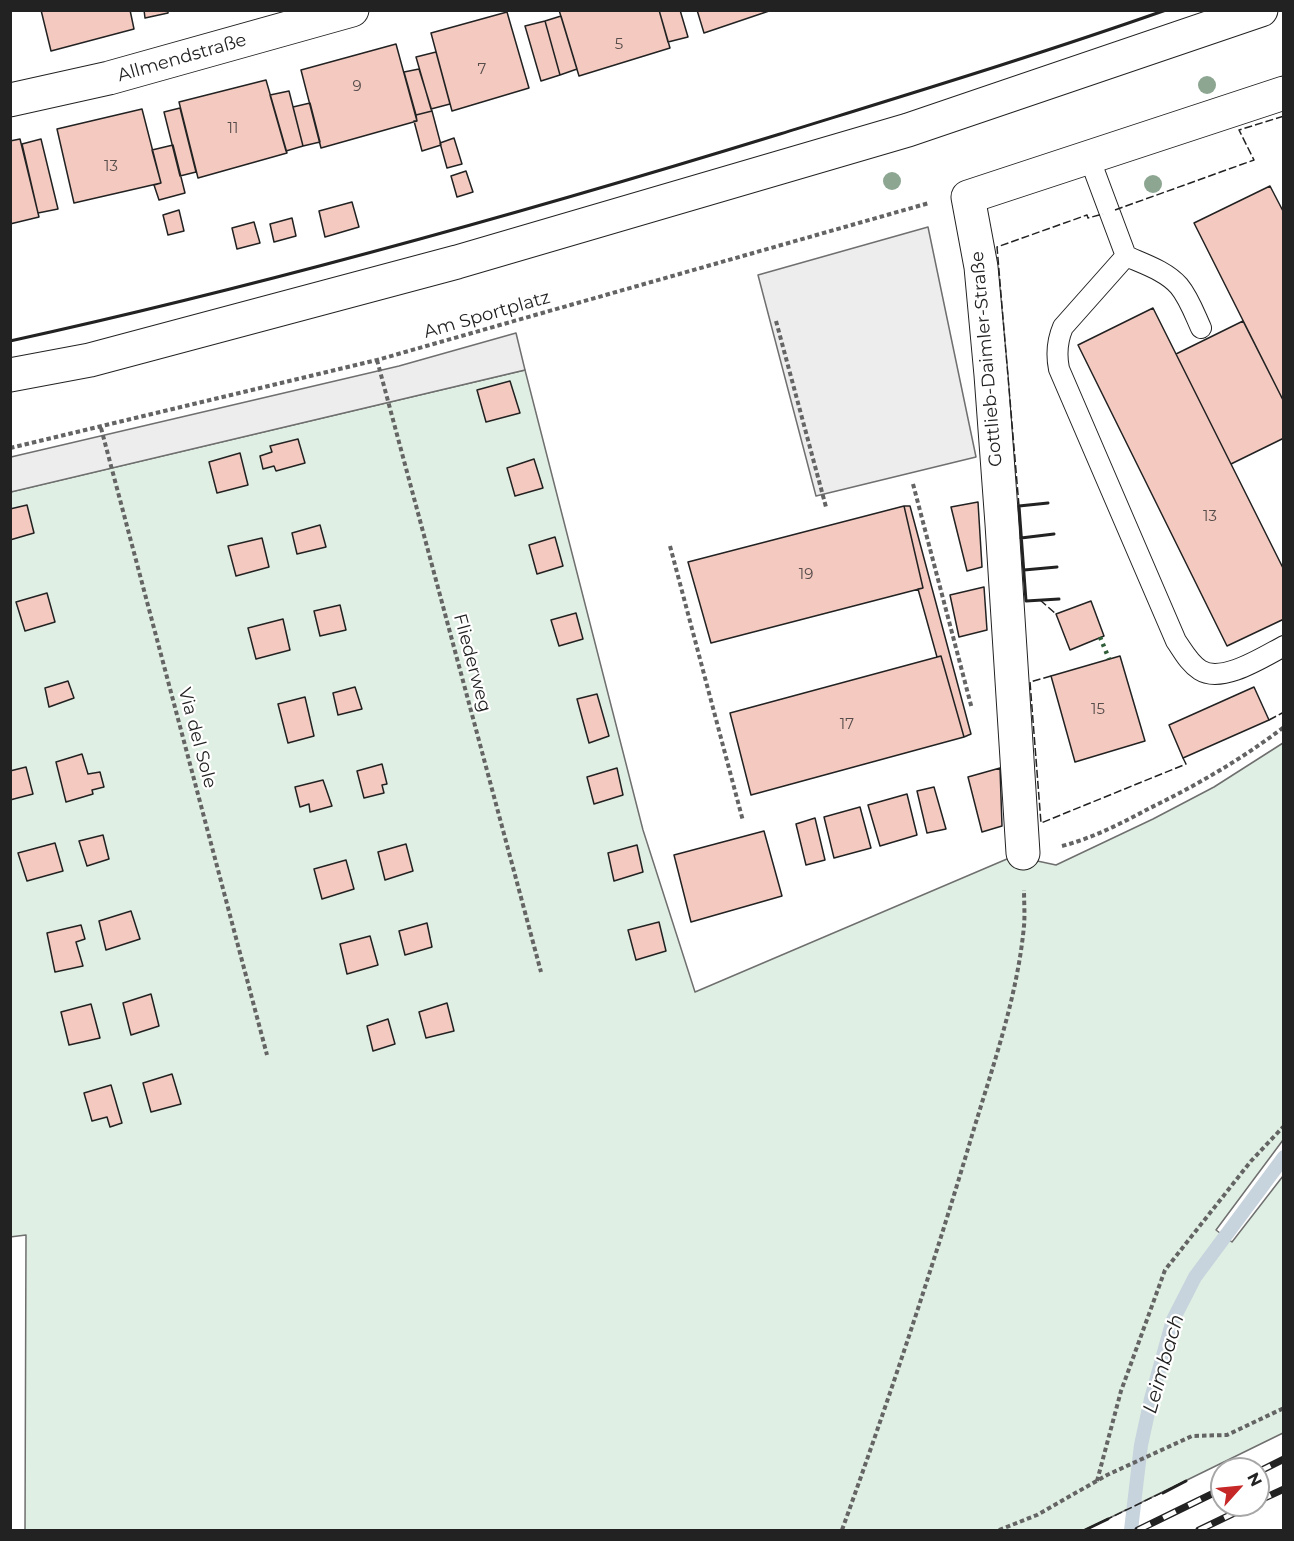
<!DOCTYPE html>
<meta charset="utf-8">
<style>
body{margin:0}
#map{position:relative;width:1294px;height:1541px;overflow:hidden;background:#fff;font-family:Montserrat,sans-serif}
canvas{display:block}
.frame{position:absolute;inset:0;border:12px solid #222;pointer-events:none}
.north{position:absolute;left:1210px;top:1457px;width:60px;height:60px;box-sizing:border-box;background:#fff;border:2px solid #a7a7a7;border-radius:50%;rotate:63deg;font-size:16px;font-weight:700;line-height:24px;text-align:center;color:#222}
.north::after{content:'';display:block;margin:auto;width:21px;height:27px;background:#c62828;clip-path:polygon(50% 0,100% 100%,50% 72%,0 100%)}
</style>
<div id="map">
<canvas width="1294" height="1541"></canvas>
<div class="frame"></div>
<div class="north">N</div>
</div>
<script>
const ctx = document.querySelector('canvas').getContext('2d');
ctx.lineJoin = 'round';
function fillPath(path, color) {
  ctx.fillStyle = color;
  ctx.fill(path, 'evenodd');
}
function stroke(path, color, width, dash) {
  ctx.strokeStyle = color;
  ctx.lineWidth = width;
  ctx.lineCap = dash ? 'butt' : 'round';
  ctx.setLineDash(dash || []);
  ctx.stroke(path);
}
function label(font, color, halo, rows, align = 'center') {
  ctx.font = font + ' Montserrat,sans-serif';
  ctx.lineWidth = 4.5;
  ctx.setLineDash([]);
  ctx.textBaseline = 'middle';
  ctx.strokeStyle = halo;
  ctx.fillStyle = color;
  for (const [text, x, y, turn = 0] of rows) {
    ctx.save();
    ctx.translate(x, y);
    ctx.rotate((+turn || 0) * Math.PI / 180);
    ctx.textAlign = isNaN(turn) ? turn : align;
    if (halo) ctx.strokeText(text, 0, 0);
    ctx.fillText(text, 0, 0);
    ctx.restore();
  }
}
const green = new Path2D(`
 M525 370 643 830 695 992 1014 856 1056 865 1153 819 1214 787 1283 743V1140L1216 1230 1232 1242 1283 1176V1433L1085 1530H25L26 1235 10 1237V492Z`);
fillPath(green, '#e0efe3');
stroke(green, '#6f6f6f', 1.5);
const parking = new Path2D(`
 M928 227 976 457 816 496 758 275Z
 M516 333 525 370 11 492V457L399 366Z`);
fillPath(parking, '#ededed');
stroke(parking, '#6f6f6f', 1.5);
stroke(new Path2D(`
 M1131 1530 1141 1445 1151 1399 1173 1320 1195 1277 1284 1157`), '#c7d3dd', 14);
const building = new Path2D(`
 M41 10H130L134 29 51 51Z
 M144 10H168V13L145 18Z
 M559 10H659L670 48 579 76Z
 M659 10H680L688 37 668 42Z
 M697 10H772L704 33Z
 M507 12 529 88 452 111 431 33Z
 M561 16 577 69 560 75 545 21Z
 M545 21 560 75 541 81 525 26Z
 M396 44 417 121 321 148 301 70Z
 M436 52 450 104 431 109 416 57Z
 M419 69 432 111 416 115 404 72Z
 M266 80 287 153 198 178 179 102Z
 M289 91 303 146 286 151 270 95Z
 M310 103 320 142 303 146 293 107Z
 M180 108 196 172 180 176 164 112Z
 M142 109 161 183 74 203 57 129Z
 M432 111 441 145 422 151 414 121H417L416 115Z
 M454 138 462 164 447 168 440 143Z
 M20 139 39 217 10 224V141Z
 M41 139 58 209 38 213 22 144Z
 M173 145 185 193 159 200 154 185 161 183 152 150Z
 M466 171 473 192 457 197 451 176Z
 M1270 186 1284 213V402L1194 223Z
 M352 202 359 227 325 237 319 211Z
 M179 210 184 231 168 235 163 215Z
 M292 218 296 236 274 242 270 224Z
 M254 222 260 243 237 249 232 228Z
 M1153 308 1284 570V619L1227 646 1078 345Z
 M1243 321 1284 402V438L1231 464 1176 354Z
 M510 381 520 413 486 422 477 390Z
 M298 439 305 463 276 471 274 466 263 469 260 456 272 452 270 446Z
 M240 453 248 485 217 493 209 462Z
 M534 459 543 488 515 496 507 468Z
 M978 502 982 567 967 571 951 507Z
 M27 505 34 533 10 540V509Z
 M904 506 923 588 711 643 688 562Z
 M904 506H910L971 734 964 737 941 656 937 657 918 589 923 588Z
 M320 525 326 547 297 554 292 533Z
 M555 537 563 566 537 574 529 545Z
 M262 538 269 567 236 576 228 546Z
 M984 587 987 630 959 637 950 595Z
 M47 593 55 622 25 631 16 602Z
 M1091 601 1104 636 1070 650 1056 614Z
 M340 605 346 630 320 636 314 611Z
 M576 613 583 639 559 646 551 620Z
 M283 619 290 650 256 659 248 628Z
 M941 656 964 737 751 795 730 713Z
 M1120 656 1145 741 1075 762 1051 676Z
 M68 681 74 698 49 707 45 688Z
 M355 687 362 709 338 715 333 693Z
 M1254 687 1269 720 1183 758 1169 725Z
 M597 694 609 736 589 743 577 699Z
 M305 697 314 736 288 743 278 704Z
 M82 754 88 774 100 772 104 787 92 790 93 794 66 802 56 762Z
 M382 764 387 784 382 785 384 793 364 798 357 771Z
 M26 767 33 794 10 800V771Z
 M617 768 623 795 594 804 587 777Z
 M1000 768 1002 826 982 832 968 777Z
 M323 780 332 806 310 812 309 804 300 807 295 787Z
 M934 787 946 829 927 833 917 791Z
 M907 794 917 835 880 846 868 805Z
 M860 807 871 848 834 858 824 817Z
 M815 818 825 860 806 865 796 824Z
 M764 831 782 896 691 922 674 855Z
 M103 835 109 859 87 866 79 841Z
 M55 843 63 871 27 881 18 853Z
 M406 844 413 871 385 880 378 852Z
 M637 845 643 872 614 881 608 853Z
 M346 860 354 889 322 899 314 869Z
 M131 911 140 939 106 950 99 921Z
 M659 922 666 951 636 960 628 930Z
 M427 923 432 947 405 955 399 931Z
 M81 925 85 939 76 942 83 966 55 972 47 933Z
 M370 936 378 965 347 974 340 944Z
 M151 994 159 1026 131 1035 123 1003Z
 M447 1003 454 1031 426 1038 419 1012Z
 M91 1004 100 1038 69 1045 61 1012Z
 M388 1019 395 1044 373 1051 367 1026Z
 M172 1074 181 1104 151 1112 143 1083Z
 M111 1085 122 1123 110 1127 107 1117 92 1121 84 1093Z`);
fillPath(building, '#f3c9c0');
stroke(building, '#222', 1.5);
const lane = new Path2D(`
 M1089 157 1126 256C1144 264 1166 271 1179 286 1189 298 1195 315 1201 328
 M1126 256 1063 327C1057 341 1056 354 1059 369L1176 641C1183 651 1189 663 1200 670 1222 684 1263 657 1284 646`);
const street = new Path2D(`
 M10 100 109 78 352 10
 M1023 853 1002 524 991 375 981 267 968 197 1284 93`);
const secondary = new Path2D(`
 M10 375 90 360 457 262 908 130 1261 10`);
stroke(lane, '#222', 22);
stroke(street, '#222', 35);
stroke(secondary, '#222', 35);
stroke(new Path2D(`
 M776 321 826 507
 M377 360 541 972
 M101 428 267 1055
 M10 448 377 360 929 203
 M913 484 972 709
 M670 546 743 821
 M1062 846C1093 838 1122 823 1150 808 1197 785 1242 759 1284 727
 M1097 1481 1121 1391 1165 1270 1251 1161 1284 1126
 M842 1530C888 1402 931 1273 970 1142 991 1071 1017 1000 1024 926 1025 915 1024 902 1024 890
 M999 1530 1037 1515 1107 1475 1192 1436 1227 1435 1284 1408`), '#646464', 4, [4.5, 3]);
stroke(lane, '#fff', 20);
stroke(street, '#fff', 33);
stroke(secondary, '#fff', 33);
const rail = new Path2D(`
 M1258 1472 1284 1459
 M1258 1501 1284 1489
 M1138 1530 1222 1489
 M1199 1530 1251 1505`);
stroke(rail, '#222', 7);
stroke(rail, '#fff', 4.5, [14]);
stroke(new Path2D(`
 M1100 637 1109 659`), '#2f5e38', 4.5, [3, 4.5]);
stroke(new Path2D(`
 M1115 210 1254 160 1239 130 1284 116
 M1019 506 997 247 1087 215 1088 218 1103 214
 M1040 600 1056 614
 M1051 676 1030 682 1041 823 1186 764 1183 758
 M1269 720 1284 712
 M1085 1530 1186 1481`), '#222', 1.5, [8, 3]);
stroke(new Path2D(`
 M10 341C270 284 526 212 780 134 909 94 1038 55 1166 10
 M1048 503 1019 506 1026 601 1059 599
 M1021 538 1054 534
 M1024 570 1057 567
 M1163 1493 1186 1481
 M1085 1530 1108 1519`), '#222', 3);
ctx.fillStyle = '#8da692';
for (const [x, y] of [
 [1207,85],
 [892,181],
 [1153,184]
]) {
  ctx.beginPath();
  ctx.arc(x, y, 9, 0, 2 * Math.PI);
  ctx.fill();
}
label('15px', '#564c4a', null, [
 ["5",619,45],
 ["7",482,70],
 ["9",357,87],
 ["11",233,129],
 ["13",111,167],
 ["13",1210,517],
 ["19",806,575],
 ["15",1098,710],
 ["17",847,725]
]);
label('18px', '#222', '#fff', [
 ["Allmendstraße",182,58,-16],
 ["Am Sportplatz",487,315,-16],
 ["Gottlieb-Daimler-Straße",987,359,-95],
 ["Fliederweg",472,663,75],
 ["Via del Sole",197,738,75]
]);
label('italic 20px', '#222', '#fff', [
 ["Leimbach",1164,1364,-74]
]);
</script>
